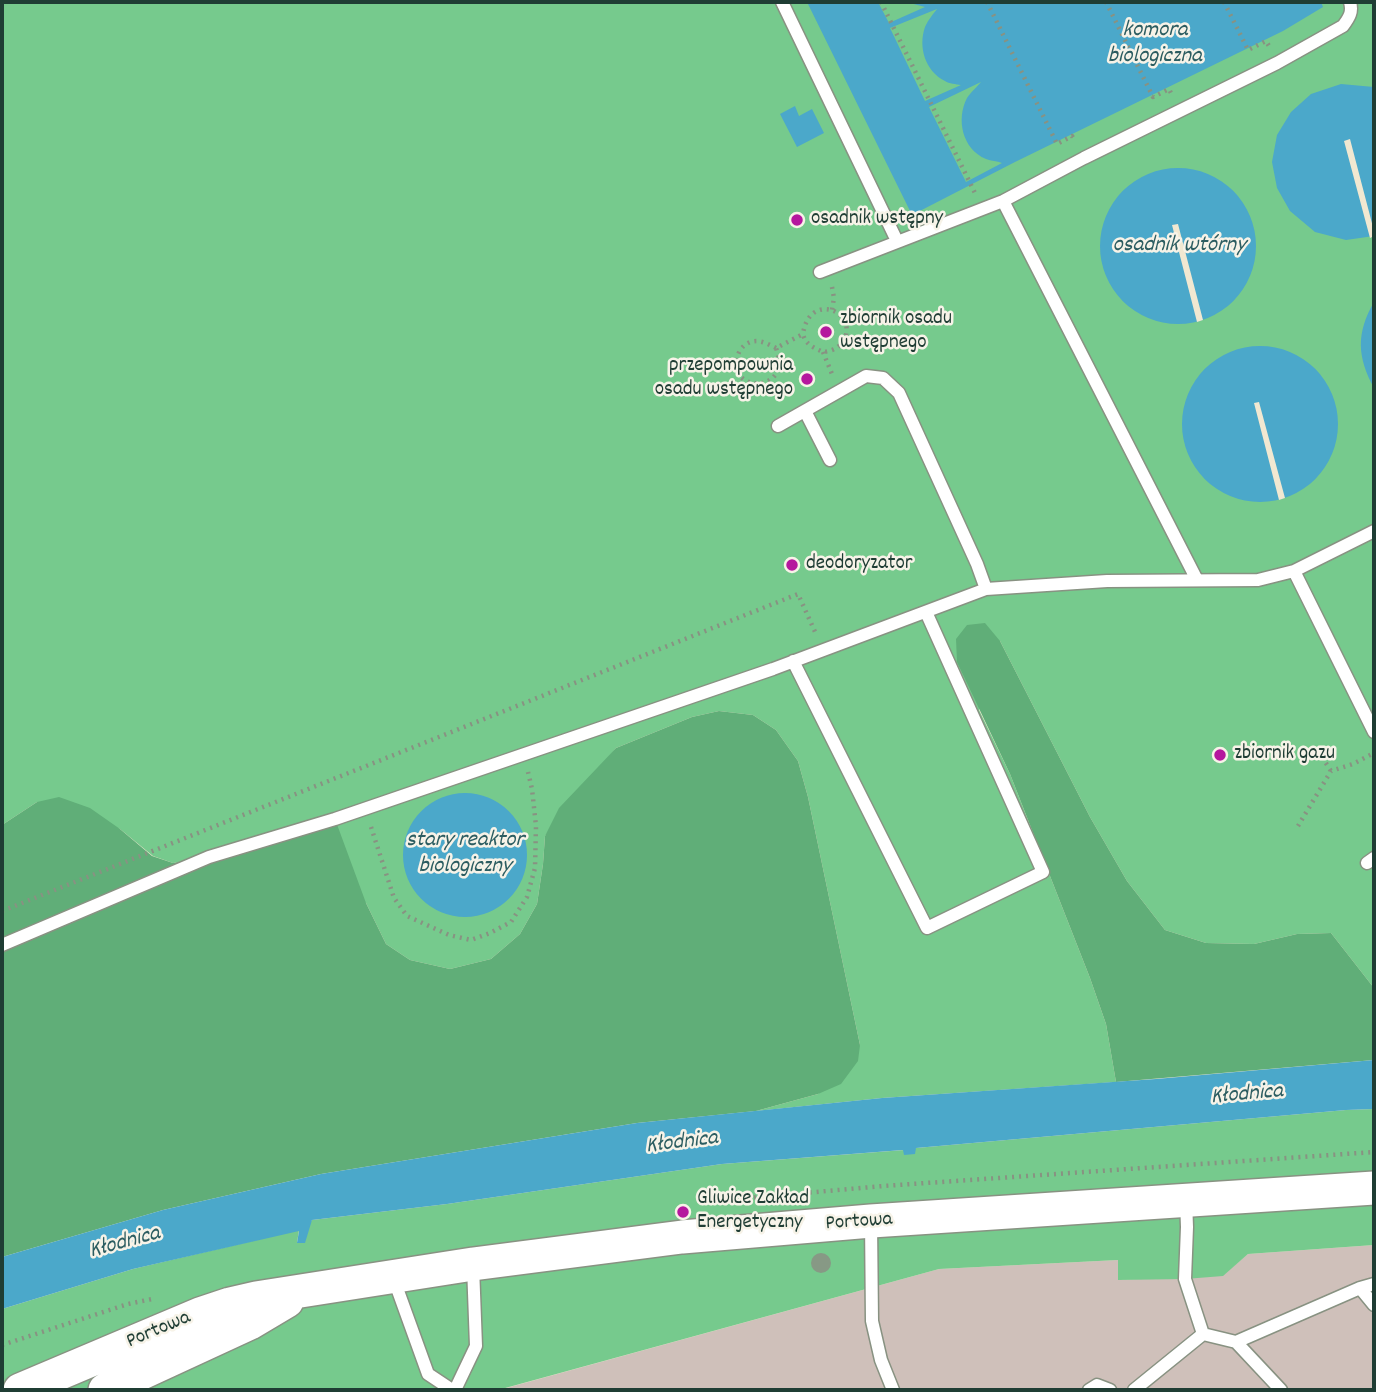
<!DOCTYPE html>
<meta charset="utf-8">
<style>
body{margin:0}
#map{position:relative;width:1376px;height:1392px;overflow:hidden;background:#f1e8d1;font-family:Dekko,sans-serif}
canvas{display:block}
.frame{position:absolute;inset:0;border:4px solid #1f3d34;pointer-events:none}
</style>
<div id="map">
<canvas width="1376" height="1392"></canvas>
<div class="frame"></div>
</div>
<script>
const ctx = document.querySelector('canvas').getContext('2d');
ctx.lineJoin = 'round';
function fillPath(path, color) {
  ctx.fillStyle = color;
  ctx.fill(path, 'evenodd');
}
function stroke(path, color, width, dash) {
  ctx.strokeStyle = color;
  ctx.lineWidth = width;
  ctx.lineCap = dash ? 'butt' : 'round';
  ctx.setLineDash(dash || []);
  ctx.stroke(path);
}
function label(font, color, halo, rows, align = 'center') {
  ctx.font = font + ' Dekko,sans-serif';
  ctx.lineWidth = 5;
  ctx.setLineDash([]);
  ctx.textBaseline = 'middle';
  ctx.strokeStyle = halo;
  ctx.fillStyle = color;
  for (const [text, x, y, turn = 0] of rows) {
    ctx.save();
    ctx.translate(x, y);
    ctx.rotate((+turn || 0) * Math.PI / 180);
    ctx.textAlign = isNaN(turn) ? turn : align;
    if (halo) ctx.strokeText(text, 0, 0);
    ctx.fillText(text, 0, 0);
    ctx.restore();
  }
}
fillPath(new Path2D(`
 M1374 1245V1390H499L939 1269 1118 1260V1280L1223 1275 1248 1254Z`), '#cfc0ba');
fillPath(new Path2D(`
 M2 2H1374V988L1331 933 1297 934 1254 944 1206 943 1165 930 1127 881 1090 817 1000 641 979 710 1010 774 1090 978 1106 1024 1116 1082 882 1098 756 1111 818 1094 860 1045 808 797 798 761 776 730 753 715 719 711 692 717 616 748 545 836 543 864 537 904 520 934 491 959 450 969 410 960 386 944 366 903 209 857 173 863 153 856 120 829 37 802 2 825Z
 M1374 1109V1245L1248 1254 1223 1276 1185 1279 1118 1280V1260L939 1269 498 1390H2V1309L133 1269 299 1230 297 1243 312 1220 447 1204 722 1164 904 1150V1155L916 1148 1346 1110Z`), '#76ca8d');
fillPath(new Path2D(`
 M985 623 1000 641 1090 817 1127 881 1165 930 1206 943 1254 944 1297 934 1331 933 1374 988V1060L1116 1082 1106 1024 1090 978 1010 774 957 662 956 639 967 625Z
 M719 711 753 715 776 730 798 761 808 797 860 1045 858 1061 841 1084 818 1094 756 1111 637 1123 321 1174 163 1210 2 1257V825L37 802 59 797 90 808 120 829 152 856 173 863 209 857 335 819 366 903 386 944 410 960 450 969 491 959 520 934 537 904 543 864 545 836 559 808 616 748 692 717Z`), '#60ae78');
fillPath(new Path2D(`
 M807 2H878L889 23 925 7 906 2H1321L1323 7 1283 31 1015 162 912 215ZM937 9C934 13 928 20 925 27 918 47 925 71 945 81 949 84 956 84 961 85L925 101 890 28ZM981 82C978 86 971 92 967 98 956 119 962 149 986 159 991 161 997 161 1002 163L966 182 929 107Z
 M1341 84 1374 87V236L1346 240 1315 232 1290 211 1277 188 1272 162 1277 135 1291 112 1311 94Z
 M795 106 799 116 812 109 824 133 797 147 780 114Z
 M1100 246a78 78 0 1 1 156 0a78 78 0 1 1-156 0Z
 M1374 302V388C1357 357 1356 333 1374 302Z
 M1182 424a78 78 0 1 1 156 0a78 78 0 1 1-156 0Z
 M403 855a62 62 0 1 1 124 0a62 62 0 1 1-124 0Z
 M1374 1060V1109L1346 1110 916 1148 915 1154 904 1155 903 1150 722 1164 447 1204 312 1220 305 1243H297L299 1231 133 1269 2 1309V1257L163 1210 321 1174 637 1123 882 1098 1156 1079Z`), '#4ba8ca');
fillPath(new Path2D(`
 M1350 139 1374 231V236L1370 238 1344 141Z
 M1178 224 1203 320 1197 322 1172 225Z
 M1259 402 1285 498 1279 500 1254 403Z`), '#f1e8d1');
const service = new Path2D(`
 M782 2 897 241
 M1003 201 1197 580
 M820 272 1003 201 1084 158 1277 63 1343 26C1349 18 1353 12 1350 2
 M805 411 830 460
 M778 426 866 376 883 378 899 393 977 564 986 589 1107 581 1258 580 1294 571 1374 531
 M1294 571 1374 732
 M793 661 927 928 1043 872 926 612
 M1367 863 1374 858
 M2 945 209 857 335 819 773 669 986 589
 M1186 1200 1187 1227 1185 1279 1203 1334
 M871 1222 872 1321 881 1360 893 1390
 M393 1277 428 1374 452 1390
 M1360 1288 1374 1305
 M1236 1342 1281 1390
 M455 1390 476 1346 473 1266
 M1089 1390 1097 1385 1110 1390
 M1134 1390 1203 1334 1236 1342 1360 1288 1374 1284`);
const tertiary = new Path2D(`
 M20 1390 200 1314 230 1304 256 1298 473 1264 682 1237 871 1221 1374 1188
 M105 1390 250 1323 287 1301`);
stroke(service, '#889282', 15);
stroke(tertiary, '#889282', 36);
stroke(new Path2D(`
 M881 2 975 193
 M987 2 1057 144 1072 136 1075 141
 M1106 2 1153 97 1169 89 1172 95
 M1224 2 1248 50 1266 41 1269 46
 M832 287 834 298 832 310
 M776 348C766 343 756 337 745 345 741 348 738 353 737 358 728 393 793 394 776 348L803 334C805 344 814 348 823 352 833 351 841 347 845 338 856 310 809 292 803 334
 M823 352 832 374
 M1307 759 1318 751 1331 771
 M1298 826 1331 771 1353 764 1374 753
 M371 827 394 898 407 916 449 935 471 940 490 933 511 922 527 897 535 868 536 826 532 789 528 772
 M2 911 798 594 816 634
 M726 1200 883 1186 1374 1152
 M2 1345 128 1304 152 1299`), '#889282', 4.5, [2, 5]);
stroke(service, '#fff', 12);
stroke(tertiary, '#fff', 33);
ctx.fillStyle = '#879985';
for (const [x, y] of [
 [821,1263]
]) {
  ctx.beginPath();
  ctx.arc(x, y, 10, 0, 2 * Math.PI);
  ctx.fill();
}
for (const [x, y, r, color] of [
 [797,220,7,"#b5179e"],
 [826,332,7,"#b5179e"],
 [807,379,7,"#b5179e"],
 [792,565,7,"#b5179e"],
 [1220,755,7,"#b5179e"],
 [683,1212,7,"#b5179e"]
]) {
  const dot = new Path2D();
  dot.arc(x, y, r, 0, 2 * Math.PI);
  ctx.fillStyle = color;
  ctx.fill(dot);
  stroke(dot, '#f7f3e8', 2.5);
}
label('21px', '#1f3d34', '#f7f3e8', [
 ["osadnik wstępny",811,220],
 ["zbiornik osadu",840,320],
 ["wstępnego",840,344],
 ["przepompownia",793,367,"right"],
 ["osadu wstępnego",793,391,"right"],
 ["deodoryzator",806,565],
 ["zbiornik gazu",1234,755],
 ["Gliwice Zakład",697,1200],
 ["Energetyczny",697,1224]
], 'left');
label('21px', '#1f3d34', '#f7f3e8', [
 ["Portowa",859,1223,-4],
 ["Portowa",159,1331,-23]
]);
label('italic 23px', '#2c5d61', '#f7f3e8', [
 ["komora",1155,32],
 ["biologiczna",1155,58],
 ["osadnik wtórny",1179,247],
 ["stary reaktor",465,842],
 ["biologiczny",465,868],
 ["Kłodnica",1247,1096,-5],
 ["Kłodnica",682,1144,-7],
 ["Kłodnica",125,1244,-15]
]);
</script>
